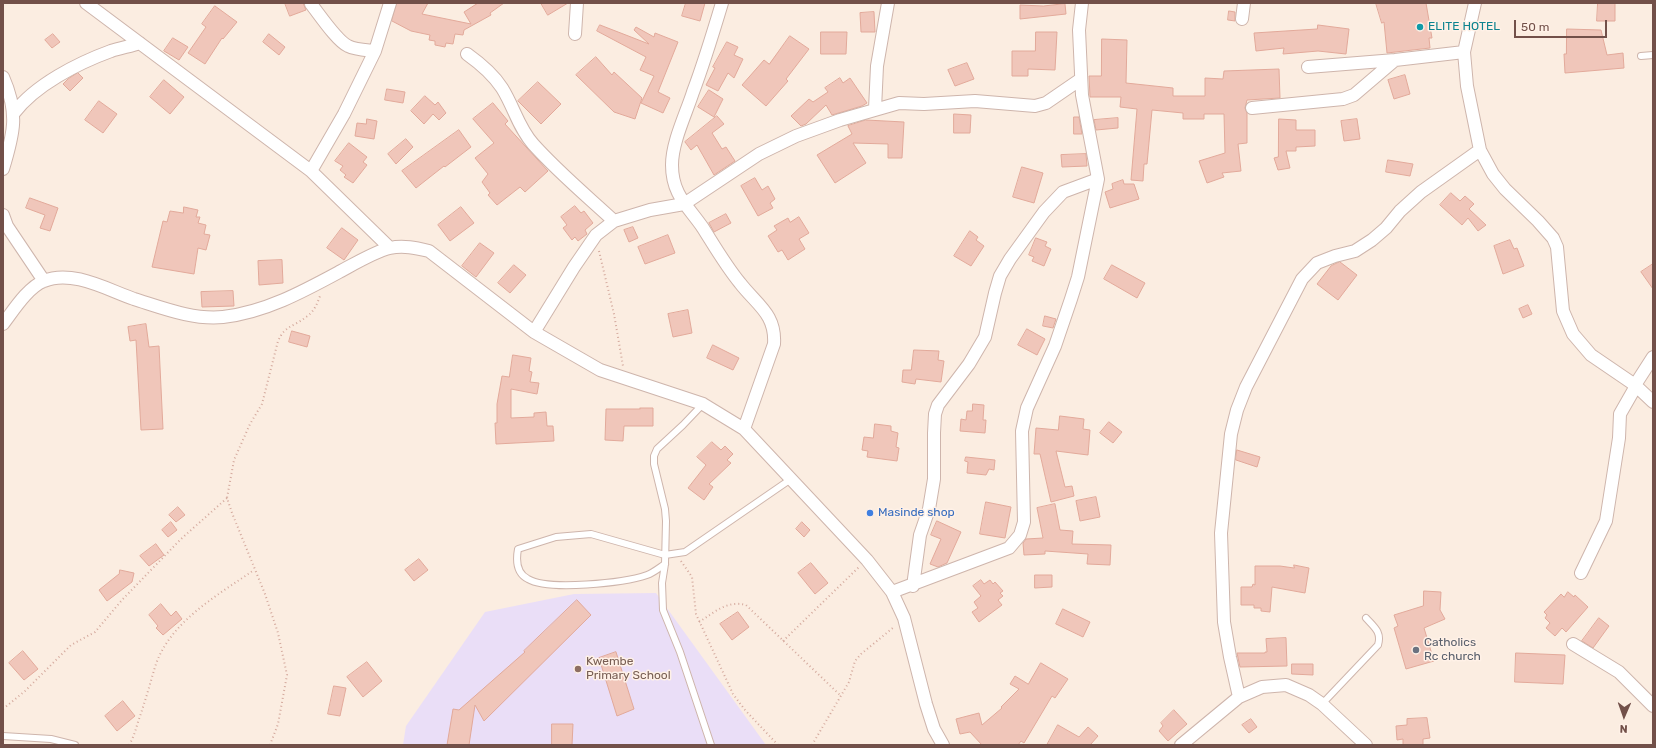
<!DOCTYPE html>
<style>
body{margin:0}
#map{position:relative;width:1656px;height:748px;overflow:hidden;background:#fbede1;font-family:Rubik,sans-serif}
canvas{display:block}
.frame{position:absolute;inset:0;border:4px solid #725049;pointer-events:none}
.north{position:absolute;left:1604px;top:696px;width:40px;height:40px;-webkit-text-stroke:3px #fff1e7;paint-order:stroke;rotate:182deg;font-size:11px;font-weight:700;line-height:16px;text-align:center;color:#725049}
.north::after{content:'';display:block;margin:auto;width:14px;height:18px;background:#725049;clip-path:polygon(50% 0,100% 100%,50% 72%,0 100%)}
.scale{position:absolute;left:1514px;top:20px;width:93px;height:18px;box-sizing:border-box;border:2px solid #725049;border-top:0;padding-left:5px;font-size:12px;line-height:14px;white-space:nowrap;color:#725049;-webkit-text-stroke:3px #fff1e7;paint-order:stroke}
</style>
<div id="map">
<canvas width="1656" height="748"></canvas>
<div class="frame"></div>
<div class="north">N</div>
<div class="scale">50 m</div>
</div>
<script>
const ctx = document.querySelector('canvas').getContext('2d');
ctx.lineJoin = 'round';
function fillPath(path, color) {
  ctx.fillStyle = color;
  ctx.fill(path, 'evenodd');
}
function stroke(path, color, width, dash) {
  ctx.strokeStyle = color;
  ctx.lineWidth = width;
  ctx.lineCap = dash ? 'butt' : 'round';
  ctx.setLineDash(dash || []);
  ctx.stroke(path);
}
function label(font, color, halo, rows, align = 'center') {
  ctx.font = font + ' Rubik,sans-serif';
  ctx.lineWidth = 3;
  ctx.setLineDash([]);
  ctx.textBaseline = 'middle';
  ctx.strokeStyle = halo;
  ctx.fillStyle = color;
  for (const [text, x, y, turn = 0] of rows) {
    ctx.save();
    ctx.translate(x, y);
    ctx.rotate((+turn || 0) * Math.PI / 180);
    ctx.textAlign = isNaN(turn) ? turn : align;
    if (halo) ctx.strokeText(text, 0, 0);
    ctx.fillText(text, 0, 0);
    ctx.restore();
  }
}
fillPath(new Path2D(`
 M656 593 766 745H403L406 726 485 612 574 594Z`), '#eadef7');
const building = new Path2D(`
 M285 3H303L306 10 290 16Z
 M397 3H428L422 14 471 24 464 12 478 3H504L490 13 491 15 464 30 463 35 455 34 453 44 446 43 445 47 435 45V41L429 40 430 35 411 31 392 21Z
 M541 3H568L548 15Z
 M686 3H705L700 21 682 16Z
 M1376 3H1426L1432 38H1429L1430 48 1387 53 1384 22 1382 23Z
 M1598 3H1615V21H1597Z
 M1065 4 1066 14 1020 19V5L1043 6Z
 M215 6 237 22 223 39 222 38 205 64 188 53 206 27 202 24Z
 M1229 11 1235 12V21L1228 20Z
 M874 12 875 32H861L860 13Z
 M600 25 649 44 634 30 636 27 654 37 655 33 678 42 658 92 670 98 663 113 641 103 654 76 640 70 646 57 597 31Z
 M1318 25 1349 29 1346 54 1318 51 1283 54 1284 48 1256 51 1254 33 1317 29Z
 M1567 29 1601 30 1607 55 1623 53 1624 68 1565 73 1564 54H1566Z
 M821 32H847L846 54H821Z
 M1036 32H1057L1055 70 1028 69V76H1012V51H1035Z
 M53 34 60 42 52 48 45 40Z
 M269 34 285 47 279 55 263 42Z
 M790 36 809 49 786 79 788 81 766 106 742 85 764 60 769 64Z
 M173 38 188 47 179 60 164 51Z
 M1102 39 1127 40 1126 83 1173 88V96H1205V78L1223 79 1224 71 1279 69 1280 98 1247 100 1245 108 1247 113V143L1238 144 1241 171 1222 173 1224 177 1207 183 1199 161 1225 153 1224 114H1204V119H1183V113L1152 110 1147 164H1144L1143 181 1131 180 1137 109 1120 107 1121 97H1090L1089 76H1101Z
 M727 42 738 47 734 55 743 59 734 78 728 73 718 91 706 85 715 68 713 67Z
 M596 57 612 75 614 72 642 98 635 119 614 112 576 75Z
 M967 63 974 79 955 86 948 70Z
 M78 73 83 78 70 91 63 84 68 79Z
 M1405 75 1410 94 1394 99 1388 80Z
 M840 78 843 83 850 78 867 103 862 106 832 115 826 105 806 124 801 126 791 116 809 99 813 102 828 92 825 88Z
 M164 80 184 97 170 114 150 97Z
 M538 82 561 104 541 124 518 101Z
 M387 89 405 92 403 103 385 100Z
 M709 90 723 99 714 117 698 107Z
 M425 96 435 105 438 102 446 113 439 120 433 114 424 124 411 111Z
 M99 101 117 114 103 133 85 120Z
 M493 103 508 121 505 124 548 171 525 192 520 187 497 205 488 195 490 193 482 182 488 174 475 158 494 143 473 119Z
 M954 114 971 115 970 133H954Z
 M717 116 724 124 712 133 722 149 726 147 735 161 714 175 697 145 691 150 685 142Z
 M1074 117H1079L1082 134H1074Z
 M1118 118V128L1096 130 1094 120Z
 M367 119 377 121 374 139 355 136 357 123 366 124Z
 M1279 119 1296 120V130H1315V146L1296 147V151H1286L1290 168 1278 170 1274 158 1278 157Z
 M1357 119 1360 139 1344 141 1341 121Z
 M866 120 904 122 902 158H888V144L853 143 866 163 835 183 817 155 852 134 848 126Z
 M459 130 471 147 445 167 444 166 416 188 402 171Z
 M406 139 413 147 396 164 388 154Z
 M349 143 367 157 363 162 367 165 353 183 344 177 346 175 340 170 343 166 335 161Z
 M1086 154 1087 166 1062 167 1061 155Z
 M1388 160 1413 164 1410 176 1386 172Z
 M1022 167 1043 173 1034 203 1013 197Z
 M755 178 762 190 768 186 775 199 770 203 773 208 758 216 741 186Z
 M1123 180 1124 184H1134L1139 199 1110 208 1105 192 1113 189 1112 184Z
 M1451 193 1460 201 1465 196 1474 204 1469 209 1486 225 1478 231 1468 218 1462 225 1440 205Z
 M30 198 58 208 50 231 40 228 45 215 26 208Z
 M575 206 581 213 584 211 593 223 585 230 587 234 578 241 575 237 572 240 563 228 567 225 561 217Z
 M184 207 198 210 196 217H200L198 223 206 225 204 234 210 235 206 250 198 248 194 274 152 267 163 221 167 222 170 211 183 213Z
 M461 207 474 223 450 241 438 225Z
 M726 214 731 223 714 232 709 223Z
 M799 217 809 233 799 239 805 249 788 260 782 250 778 252 768 236 777 230 774 226 788 218 790 222Z
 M633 227 638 238 629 242 624 230Z
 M342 228 358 240 344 260 327 248Z
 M970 231 978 237 976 240 984 246 971 266 954 256Z
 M668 235 675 253 645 264 638 247Z
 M1036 238 1047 242 1045 246 1051 249 1044 266 1032 261 1034 257 1029 255Z
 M1510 240 1514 249 1517 248 1524 266 1503 274 1494 246Z
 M480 243 494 253 476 277 462 266Z
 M282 260 283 283 259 285 258 261Z
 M1340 262 1357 275 1338 300 1317 284 1331 266Z
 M1653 264V289L1641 272Z
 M514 265 526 275 510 293 498 283Z
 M1112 265 1145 283 1137 298 1104 279Z
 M233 291 234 306 202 307 201 292Z
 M1528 305 1532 314 1523 318 1519 309Z
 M688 310 692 333 673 337 668 314Z
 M1045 316 1056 319 1053 328 1043 326Z
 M146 324 149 347 159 346 163 429 141 430 136 340 130 341 128 327Z
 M1027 329 1045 339 1037 355 1018 345Z
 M292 331 310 336 307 347 289 342Z
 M713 345 739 358 733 370 707 358Z
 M914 350 939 351 938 360 944 361 941 382 916 379 915 384 902 382 903 370H911Z
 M513 355 531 358 529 371 532 372 530 382 539 383 537 394 511 389V418L534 417V413L546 412 547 426H553L554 441 496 444 495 423H497V404L502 376 509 377Z
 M973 404 984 405 983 420H986L985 433 960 431 961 419 966 420 967 411H972Z
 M640 408H653V426H624L623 441 605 440 606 409H640Z
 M1060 416 1084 419 1083 429 1090 430 1088 455 1056 451 1065 487 1072 486 1074 496 1051 502 1040 454H1034L1036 428 1058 430Z
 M1109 422 1122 432 1113 443 1100 433Z
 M875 424 891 426V431L898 433 896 447 899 448 897 461 867 457 868 451 862 450 864 437 873 438Z
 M712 442 721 450 725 446 733 454 727 460 731 463 709 484 713 487 704 500 688 488 706 465 697 457Z
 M1237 450 1260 457 1257 467 1236 460Z
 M966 457 995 460 994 470 989 469 986 475 967 473 968 462 965 461Z
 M1096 497 1100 517 1080 521 1076 501Z
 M986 502 1011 507 1005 538 980 534Z
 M1055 504 1060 530 1073 531 1072 544 1111 545 1110 565 1087 564 1088 554 1045 551V554L1024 555 1023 543 1026 539 1043 538 1037 508Z
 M178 507 185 515 176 522 169 515Z
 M937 521 961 532 947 563 938 567 930 564 941 539 931 535Z
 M171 522 177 530 168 537 162 530Z
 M802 522 810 530 804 537 796 529Z
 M156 544 164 555 149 566 140 556Z
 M419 559 428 570 414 581 405 570Z
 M811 563 828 583 815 594 798 573Z
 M1294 565 1309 568 1305 593 1272 587 1270 612 1261 611V608H1254V605H1241V587H1252L1253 584 1255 585V566H1280L1294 568Z
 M120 570 134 573 132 582 107 601 99 590 119 574Z
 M1035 575H1052V587L1035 588Z
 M981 580 984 584 990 580 993 584 995 582 1003 591 1000 593 1003 596 998 600 1002 605 979 622 972 612 978 608 974 602 981 596 973 586Z
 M1424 591 1441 592 1440 610 1445 619 1424 628 1434 661 1406 669 1394 628 1398 626 1394 615 1423 606Z
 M1568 592 1574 597 1575 595 1588 607 1566 632 1562 628 1555 636 1546 628 1550 623 1545 618 1547 615 1544 612 1561 594 1564 597Z
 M577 600 591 615 484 721 475 705 469 745H447L453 709 459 710 525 652 524 651Z
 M161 604 171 616 176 611 182 619 163 635 156 628 158 626 149 615Z
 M1063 609 1090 622 1083 637 1056 624Z
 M738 612 749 627 732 640 720 624Z
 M1599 618 1609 626 1593 648 1582 641Z
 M1286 638 1287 666 1240 667 1237 653H1265V652H1267L1266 639Z
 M23 651 38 669 24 680 9 663Z
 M616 652 634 709 617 716 599 658Z
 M1516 653 1565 655 1563 684 1515 682Z
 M367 662 382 681 363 697 347 677Z
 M1041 663 1068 679 1055 698 1052 696 1024 743 1021 741 1018 745H982L970 732 960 734 956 719 979 713 982 725 1002 708 1001 707 1019 689 1010 684 1015 676 1028 684Z
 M1292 664H1313V675L1292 674Z
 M334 686 346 688 340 716 328 714Z
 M123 701 135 716 117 731 105 716Z
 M1174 710 1187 724 1168 741 1159 731 1163 726 1161 723Z
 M1427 718 1430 738 1423 739V745H1403V739L1397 740 1396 726 1407 725V719Z
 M1251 719 1257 727 1249 733 1242 725Z
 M552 724H573L572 745H552Z
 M1058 725 1079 737 1088 727 1098 736 1091 744 1093 745H1047Z`);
fillPath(building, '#f0c6ba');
stroke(building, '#e2a99a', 1);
const service = new Path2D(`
 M1641 56 1653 55
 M703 404 683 425 657 449 654 456V464L665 509 666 521 665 564 662 583 663 610 680 652 711 745
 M665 564C659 568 653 573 647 575 624 583 548 591 528 579 516 573 516 560 518 549L556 537 591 534 665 555 685 552 791 479
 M1322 704 1378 645C1382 632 1374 627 1366 618
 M3 736 51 739 75 745`);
const minor = new Path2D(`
 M86 3 311 171 390 248
 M722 3C713 33 704 63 693 92 686 114 672 142 672 165 672 195 688 206 703 228 715 247 726 266 740 283 757 305 776 314 774 344L744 429
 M1475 3 1464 52 1467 86 1480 150 1493 174 1505 189 1538 221 1553 238 1557 247 1563 311 1573 334 1591 355 1635 385 1653 402
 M311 4C319 14 337 41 348 46 356 50 367 50 375 51
 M1242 19 1244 3
 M575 34 577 3
 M467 54C481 64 493 74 502 88 514 107 518 127 533 144 558 172 587 196 614 221
 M1308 67 1395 60 1464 52
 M3 77C19 113 14 133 3 169
 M1252 108 1343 99 1354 95 1395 60
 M875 109 877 66 888 3
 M14 113C35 85 78 63 111 51 120 48 131 46 140 43
 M311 171 344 114 375 51 390 3
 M3 215 7 226 44 281
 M3 324C13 311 28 287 44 281 72 269 108 290 134 299 163 308 193 320 223 317 266 312 304 291 341 271 354 264 376 251 390 248 403 245 416 248 429 251L534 332 600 370 703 404 744 429 867 560 892 592 904 618 926 704 934 729 943 745
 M534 332 574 267 596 235 614 221 650 210 684 204 759 154 796 136 840 120 899 103 924 104 975 101 1035 106 1046 103 1081 79
 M1635 385 1653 357
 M1581 573 1606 521 1619 438 1620 414 1636 386
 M913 586 920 535 929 509 934 479V433L935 414 938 405 969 364 985 337 995 293 1000 276 1010 259 1044 212 1063 192 1098 179
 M892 592 1009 548 1020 535 1024 522 1022 431 1027 408 1055 346 1071 299 1078 277 1098 179 1082 95 1079 30 1082 3
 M1573 644 1619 672 1653 706
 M1239 697 1230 657 1224 622 1221 533 1231 434 1237 410 1246 387 1302 279 1317 263 1335 256 1355 251 1372 240 1386 228 1400 211 1421 192 1480 150
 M1181 745 1239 697 1262 687 1286 685 1309 695 1322 704 1366 745`);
stroke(service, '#ceb5ac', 8);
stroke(minor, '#ceb5ac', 14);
stroke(new Path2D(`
 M599 251 614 314 623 366
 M681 561 692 577 696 614 733 694 745 710 778 745
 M699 622C715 612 727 600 746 605L841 696
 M783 641 859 567
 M3 709 25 691 71 645 95 632 122 600 181 539 227 498
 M129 745C134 737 136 728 139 719 145 702 150 684 155 667 169 622 218 595 254 570
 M270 745 278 724 287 675 278 633 265 594 232 513 227 498 234 460 250 424 262 404 278 341C285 325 294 327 306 317 314 312 317 304 320 296
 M812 745 849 682 855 661 861 654 894 627`), '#d4a99d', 2, [1, 3]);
stroke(service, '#fff', 6);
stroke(minor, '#fff', 12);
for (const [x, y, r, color] of [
 [1420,27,4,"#0f9aa8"],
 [870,513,4,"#3f7fe0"],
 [1416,650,4,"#6b7280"],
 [578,669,4,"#8d6e63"]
]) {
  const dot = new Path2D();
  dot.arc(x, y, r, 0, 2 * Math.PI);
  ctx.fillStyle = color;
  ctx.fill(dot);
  stroke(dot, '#fff1e7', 1.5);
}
label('12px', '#0d838f', '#fff1e7', [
 ["ELITE HOTEL",1428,27]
], 'left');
label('12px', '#366cbe', '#fff1e7', [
 ["Masinde shop",878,513]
], 'left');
label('12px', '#5b616d', '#fff1e7', [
 ["Catholics",1424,643],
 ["Rc church",1424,657]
], 'left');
label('12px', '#785e54', '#fff1e7', [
 ["Kwembe",586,662],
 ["Primary School",586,676]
], 'left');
</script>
